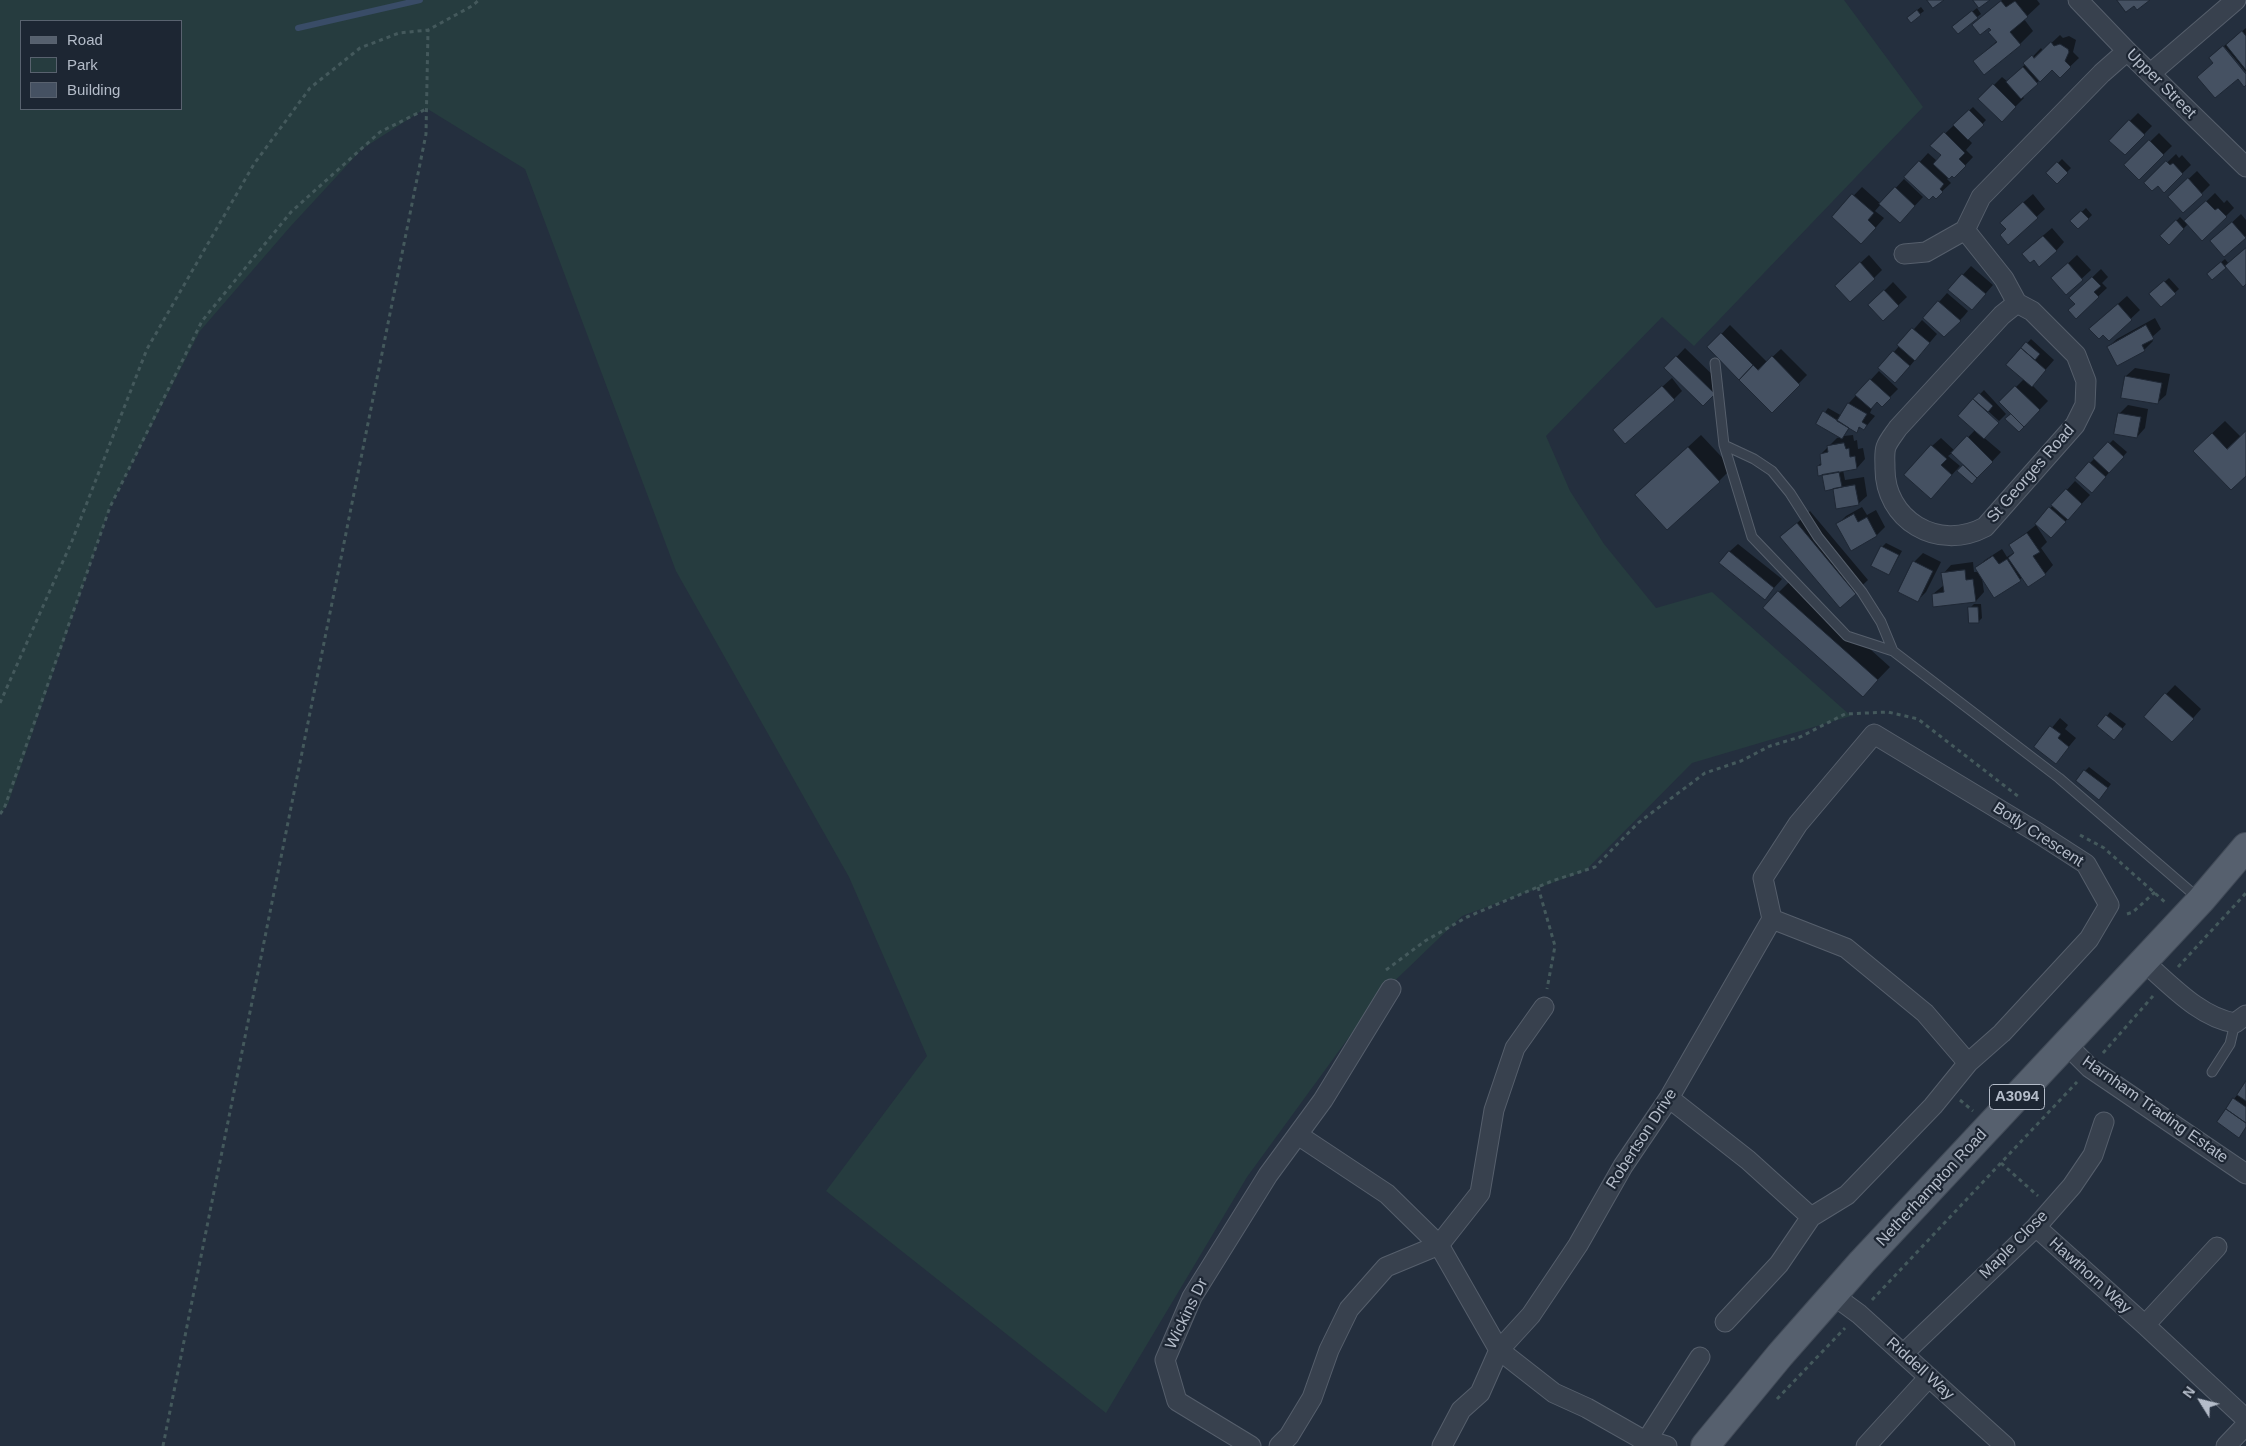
<!DOCTYPE html>
<style>
body{margin:0}
#map{position:relative;width:2246px;height:1446px;overflow:hidden;background:#242f3e;font-family:Helvetica,sans-serif}
canvas{display:block}
.legend{position:absolute;left:20px;top:20px;width:162px;height:90px;box-sizing:border-box;background:#1d2633;border:1px solid #59626f;margin:0;padding:6px 9px;list-style:none;font-size:15px;color:#b4bcc9}
.legend li{display:flex;align-items:center;gap:10px;height:25px}
.legend b{width:25px;border:1px solid #59626f}
.north{position:absolute;left:2176px;top:1376px;width:50px;height:50px;-webkit-text-stroke:4px #1d2633;paint-order:stroke;rotate:306deg;font-size:14px;font-weight:700;line-height:20px;text-align:center;color:#b4bcc9}
.north::after{content:'';display:block;margin:auto;width:18px;height:22px;background:#b4bcc9;clip-path:polygon(50% 0,100% 100%,50% 72%,0 100%)}
</style>
<div id="map">
<canvas width="2246" height="1446"></canvas>
<ul class="legend">
<li><b style="height:6px;background:#56606e"></b>Road</li>
<li><b style="height:14px;background:#263c3f"></b>Park</li>
<li><b style="height:14px;background:#455162"></b>Building</li>
</ul>
<div class="north">N</div>
</div>
<script>
const ctx = document.querySelector('canvas').getContext('2d');
ctx.lineJoin = 'round';
function fillPath(path, color) {
  ctx.fillStyle = color;
  ctx.fill(path, 'evenodd');
}
function stroke(path, color, width, dash) {
  ctx.strokeStyle = color;
  ctx.lineWidth = width;
  ctx.lineCap = dash ? 'butt' : 'round';
  ctx.setLineDash(dash || []);
  ctx.stroke(path);
}
function label(font, color, halo, rows, align = 'center') {
  ctx.font = font + ' Helvetica,sans-serif';
  ctx.lineWidth = 4.5;
  ctx.setLineDash([]);
  ctx.textBaseline = 'middle';
  ctx.strokeStyle = halo;
  ctx.fillStyle = color;
  for (const [text, x, y, turn = 0] of rows) {
    ctx.save();
    ctx.translate(x, y);
    ctx.rotate((+turn || 0) * Math.PI / 180);
    ctx.textAlign = isNaN(turn) ? turn : align;
    if (halo) ctx.strokeText(text, 0, 0);
    ctx.fillText(text, 0, 0);
    ctx.restore();
  }
}
fillPath(new Path2D(`
 M0 0H1844L1923 107 1694 346 1662 317 1546 436 1570 491 1604 544 1656 608 1712 592 1851 716 1692 763 1585 871 1462 916 1379 996 1247 1177 1106 1413 826 1191 927 1056 849 877 676 571 525 169 426 108 362 149 290 227 200 331 110 507 8 804 0 814ZM21 21H181V109H21Z`), '#263c3f');
fillPath(new Path2D(`
 M2002 0H2037L2040 4 2024 19 2033 31 2020 44 1974 61 1997 41 1989 26 1974 25Z
 M1921 7 1924 11 1920 14H1912Z
 M1977 8 1981 14 1977 17 1958 23Z
 M2246 28V72L2224 46Z
 M2060 35 2063 38 2069 36 2076 40 2073 52 2079 58 2060 76 2052 69 2022 96 2024 98 2002 120 1980 99 2002 77 2008 82 2041 48 2043 51Z
 M1973 107 1986 120 1968 139 1972 143 1966 150 1973 157 1954 177 1952 175 1949 177 1947 179 1951 183 1936 197 1906 177 1928 153 1937 161 1943 155 1932 146Z
 M2138 113 2152 126 2125 154 2111 140Z
 M2159 133 2172 146 2139 178 2126 165Z
 M2176 154 2179 158 2182 155 2191 165 2164 191 2158 184 2146 183Z
 M2062 159 2071 168 2057 182 2048 173Z
 M2197 171 2210 185 2183 212 2178 189Z
 M1904 179 1923 197 1908 213 1881 204 1875 211 1884 218 1870 234 1833 217 1862 187 1881 204Z
 M2215 193 2224 203 2227 200 2234 208 2226 216 2188 224 2169 243 2162 236 2180 217 2185 222Z
 M2033 194 2045 209 2008 243 2007 229 2010 214Z
 M2086 208 2092 215 2079 228 2072 221Z
 M2241 214 2246 220V236L2224 255 2212 241Z
 M2052 228 2064 242 2056 251 2032 245Z
 M2246 248V283L2227 265 2212 278V270L2225 259 2229 264Z
 M1869 255 1882 270 1874 278 1845 277Z
 M2077 255 2091 270 2066 293 2061 270Z
 M1971 266 1993 285 1980 300 1950 289Z
 M2101 269 2108 277 2102 283 2107 288 2076 317 2079 290Z
 M2169 278 2179 289 2161 305 2151 294Z
 M1893 282 1907 297 1883 320 1878 297Z
 M1947 293 1968 311 1964 316 1955 325 1925 318Z
 M2127 296 2140 310 2109 339 2100 320Z
 M2155 318 2161 329 2151 338 2153 341 2144 350 2118 365 2108 347 2117 339Z
 M1922 320 1937 334 1904 373 1894 352Z
 M1730 325 1767 362 1781 349 1807 375 1772 411 1709 347Z
 M2031 339 2054 360 2032 385 2048 401 2019 431 2007 419 2012 414 2001 402 2024 379 2007 365Z
 M1685 348 1723 385 1703 405 1666 368Z
 M2135 368 2170 374 2166 395 2157 403 2122 397 2126 376Z
 M1879 371 1898 389 1882 405 1878 401 1874 404 1870 413 1875 416 1864 429 1861 427 1856 431 1850 427 1844 436 1853 435 1854 441 1857 440 1858 449 1863 448 1865 459 1857 468 1843 470 1845 480 1864 477 1867 496 1858 504 1837 508 1834 488 1818 466 1822 462 1821 454 1837 438 1840 437 1817 424 1828 408 1842 416 1849 403Z
 M1672 378 1682 391 1674 399 1623 422Z
 M1984 390 2006 414 1999 421 1975 399Z
 M2128 405 2148 409 2145 428 2137 437 2119 414Z
 M2225 421 2241 437 2246 432V474L2207 438Z
 M1975 430 2001 452 1972 483 1959 471 1965 465 1952 453 1948 456 1960 466 1939 489 1932 446 1941 438 1955 451Z
 M1701 435 1732 468 1719 481 1650 482Z
 M2113 440 2127 452 2100 483 2090 463Z
 M2075 481 2090 495 2059 528 2036 524Z
 M1862 507 1867 515 1876 510 1885 527 1877 535 1837 525 1846 516Z
 M1810 511 1868 580 1840 606 1782 537Z
 M2036 525 2047 542 2041 548 2053 565 2045 574 2023 577 1995 597 1982 578 1984 592 1976 601 1933 594 1944 585 1943 574 1951 565 1973 562 1974 572H1978L1976 569 1985 560 2002 549 2007 557 2015 552 2011 545Z
 M1886 543 1902 551 1889 574 1882 547Z
 M1738 544 1782 579 1765 598 1729 552Z
 M1923 553 1941 562 1926 592 1917 601 1914 562Z
 M1792 579 1890 667 1863 695 1779 592Z
 M1974 604H1981L1982 618 1978 622 1970 608Z
 M2175 685 2201 709 2181 732 2145 716Z
 M2110 712 2126 724 2117 735 2107 716Z
 M2060 718 2068 725 2065 729 2076 738 2056 762 2036 747Z
 M2089 767 2111 784 2103 794 2085 771Z
 M2246 1084V1126L2234 1099Z`), '#0007');
stroke(new Path2D(`
 M298 28 420 0`), '#394c67', 6);
const building = new Path2D(`
 M1927 0H1944L1933 8Z
 M1973 0H1990L1979 8Z
 M2117 0H2150L2137 10 2134 6 2126 12Z
 M2001 1 2006 7 2015 1 2028 17 2010 32 2021 45 1984 75 1973 61 1997 42 1988 32 1991 30 1989 28 1980 35 1972 25Z
 M1917 10 1921 15 1911 23 1907 18Z
 M1972 11 1978 18 1958 34 1952 27Z
 M2242 31 2246 36V70L2226 45Z
 M2051 42 2054 46 2060 44 2068 49 2069 52 2065 61 2071 67 2060 78 2052 70 2040 82 2023 63 2032 55 2034 58Z
 M2223 46 2246 74V85L2244 87 2238 79 2215 98 2197 77 2213 63 2209 58Z
 M2023 67 2038 84 2021 99 2006 82Z
 M1993 84 2016 107 2002 122 1978 99Z
 M1969 110 1984 125 1968 140 1953 125Z
 M2129 120 2145 135 2125 155 2109 141Z
 M1944 132 1965 153 1959 159 1966 166 1954 178 1952 176 1949 179 1933 164 1941 155 1930 146Z
 M2149 140 2164 155 2139 180 2124 165Z
 M1919 161 1944 184 1940 189 1943 192 1936 199 1933 196 1929 200 1904 177Z
 M2166 161 2170 165 2173 163 2183 174 2164 193 2158 186 2152 191 2144 183Z
 M2057 162 2068 173 2057 184 2046 173Z
 M2188 178 2203 195 2183 213 2168 197Z
 M1895 187 1915 206 1900 223 1879 204Z
 M1852 194 1874 213 1868 220 1876 228 1861 244 1832 217Z
 M2206 201 2215 210 2218 208 2227 217 2202 241 2184 221Z
 M2023 202 2038 218 2008 245 2000 235 2006 229 2000 223Z
 M2081 211 2089 219 2078 229 2070 221Z
 M2176 220 2184 229 2169 245 2160 236Z
 M2232 222 2246 238 2224 257 2210 241Z
 M2043 236 2057 251 2039 267 2034 260 2030 263 2022 254Z
 M2246 248V284L2243 287 2225 266Z
 M1860 262 1875 279 1850 302 1835 286Z
 M2221 262 2226 268 2212 280 2207 274Z
 M2068 263 2083 280 2066 295 2051 278Z
 M1962 274 1986 294 1972 310 1948 290Z
 M2092 277 2101 286 2094 292 2099 297 2076 319 2068 310 2075 304 2069 298Z
 M2164 281 2176 294 2161 307 2149 294Z
 M1884 290 1899 306 1883 321 1868 305Z
 M1938 301 1961 321 1944 337 1923 318Z
 M2118 304 2132 320 2109 341 2103 335 2099 339 2089 329Z
 M2146 325 2154 339 2142 345 2145 351 2117 366 2107 347Z
 M1912 328 1930 343 1915 361 1897 345Z
 M1721 333 1753 365 1739 380 1707 347Z
 M2026 342 2040 354 2035 360 2021 348Z
 M2021 348 2046 370 2032 387 2006 365Z
 M1893 351 1910 366 1895 383 1878 368Z
 M1676 356 1715 394 1703 406 1664 368Z
 M1772 356 1800 385 1772 413 1739 380 1753 365 1758 370Z
 M2125 376 2162 383 2158 404 2121 398Z
 M1870 379 1891 398 1882 407 1877 402 1871 409 1855 395Z
 M1662 386 1675 400 1625 444 1613 430Z
 M2015 386 2040 410 2024 427 1999 402Z
 M1979 393 1993 406 1988 412 1973 399Z
 M1973 399 1999 423 1984 439 1958 416Z
 M1848 403 1867 414 1862 422 1867 425 1864 430 1859 427 1857 433 1837 421Z
 M1823 411 1849 428 1842 439 1816 424Z
 M2118 413 2141 417 2137 438 2114 434Z
 M2011 414 2024 427 2019 432 2005 419Z
 M2246 431V476L2231 490 2193 451 2212 433 2227 449Z
 M1967 436 1993 462 1977 478 1951 453Z
 M2108 442 2124 457 2109 473 2093 458Z
 M1844 443 1846 449 1849 448 1850 457 1855 456 1857 469 1818 476 1817 466 1821 465 1820 454 1828 452 1827 446Z
 M1931 445 1947 459 1941 465 1952 475 1931 499 1904 475Z
 M1688 447 1720 482 1667 530 1635 495Z
 M2089 462 2106 477 2092 493 2075 478Z
 M1963 465 1977 478 1972 484 1957 471Z
 M1839 472 1842 487 1825 491 1822 475Z
 M1855 485 1859 505 1836 509 1833 489Z
 M2066 489 2082 504 2068 520 2051 505Z
 M2049 507 2066 522 2051 538 2035 524Z
 M1854 514 1858 522 1867 517 1877 536 1851 551 1836 524Z
 M1797 523 1856 594 1840 608 1780 537Z
 M2027 533 2040 552 2033 556 2046 575 2028 587 2008 558 2014 553 2009 545Z
 M1881 546 1899 555 1889 575 1871 566Z
 M1729 551 1774 588 1765 600 1719 563Z
 M1993 556 1999 564 2007 559 2021 581 1994 598 1975 568Z
 M1913 561 1933 571 1918 602 1898 592Z
 M1965 570 1966 580 1973 579 1976 602 1933 607 1932 594 1944 592 1941 573Z
 M1778 591 1878 680 1863 697 1763 608Z
 M1968 607H1978L1979 623H1969Z
 M2165 693 2194 719 2172 742 2144 717Z
 M2106 715 2123 729 2114 740 2097 726Z
 M2050 726 2061 734 2058 738 2069 747 2056 764 2034 747Z
 M2084 770 2108 788 2099 800 2076 781Z
 M2246 1081V1101L2237 1095Z
 M2233 1098 2246 1107V1123L2226 1109Z
 M2226 1109 2246 1123V1127L2239 1138 2217 1122Z`);
fillPath(building, '#455162');
stroke(building, '#1f2835', 1);
const lane = new Path2D(`
 M1715 363 1724 445 1752 537 1847 636 1893 651 2059 778 2198 898
 M1724 445 1754 459 1772 471 1790 493 1818 537 1862 592 1881 622 1893 651
 M2212 1072 2230 1044 2235 1023`);
const street = new Path2D(`
 M2078 0 2127 51 2246 167
 M2151 73 2236 0
 M1965 230 2004 279 2017 303 2032 311 2076 355 2086 381 2085 405 2075 425 1985 527C1938 552 1884 520 1885 467 1885 461 1884 453 1886 447 1888 441 1894 434 1898 428L2002 315 2017 303
 M1904 254 1926 252 1965 230 1981 197 2102 73 2127 51
 M1772 919 1846 948 1925 1013 1968 1063
 M2143 961C2170 984 2199 1017 2235 1023L2246 1015
 M2066 1044 2090 1068 2246 1174
 M1669 1098 1748 1160 1811 1217
 M1298 1135 1387 1194 1439 1245 1499 1350 1554 1393 1587 1408 1638 1437 1667 1446
 M2036 1227 2145 1325 2246 1419
 M1833 1295 1859 1314 2005 1446
 M1725 1322 1779 1264 1811 1217 1847 1195 1933 1106 1968 1063 2002 1033 2089 939 2109 905 2086 864 2038 833 1874 734 1798 824 1763 878 1772 919
 M2145 1325 2217 1247
 M1903 1354 2036 1227 2072 1186 2093 1155 2104 1122
 M1251 1446 1177 1401 1165 1360 1192 1297 1268 1175 1323 1100 1391 989
 M1279 1446 1289 1436 1312 1398 1329 1350 1349 1309 1386 1267 1439 1245 1480 1193 1494 1110 1515 1048 1544 1007
 M1442 1446 1461 1410 1480 1393 1499 1350 1531 1315 1578 1245 1623 1166 1669 1098 1772 919
 M1643 1446 1700 1357
 M1866 1446 1929 1377
 M2226 1446 2246 1425`);
const primary = new Path2D(`
 M1705 1446 1780 1355 1862 1262 2201 900 2246 847`);
stroke(lane, '#565f6c', 11);
stroke(street, '#565f6c', 21);
stroke(primary, '#414a57', 30);
stroke(new Path2D(`
 M0 703 72 541 147 349 254 164 310 88 360 48 399 33 428 30 472 6 479 0
 M0 814 4 809 110 507 202 321 291 212 380 132 426 109
 M2080 835 2104 848 2166 903
 M1538 887 1555 946 1547 989
 M2127 914 2133 912 2155 892
 M2178 967 2246 893
 M1386 970 1425 941 1467 917 1552 881 1595 867 1638 823 1705 773 1741 761 1770 746 1800 737 1845 714 1888 712 1918 719 2019 797
 M2103 1053 2153 996
 M1960 1100 1973 1111
 M2001 1163 2038 1196
 M1872 1300 2077 1082
 M1777 1399 1845 1328
 M163 1446 426 134 428 30`), '#44595c', 3, [4, 4]);
stroke(lane, '#38414e', 9);
stroke(street, '#38414e', 19);
stroke(primary, '#56606e', 28);
for (const [x, y, w] of [
 [2017,1097,55]
]) {
  const box = new Path2D();
  box.roundRect(x - w / 2, y - 12.5, w, 25, 4);
  ctx.fillStyle = '#1d2633';
  ctx.fill(box);
  stroke(box, '#b4bcc9', 1);
}
label('bold 15px', '#b4bcc9', null, [
 ["A3094",2017,1097]
]);
label('16px', '#b4bcc9', '#1d2633', [
 ["Upper Street",2161,84,45],
 ["St Georges Road",2031,474,-49],
 ["Botly Crescent",2038,835,33],
 ["Harnham Trading Estate",2155,1110,35],
 ["Robertson Drive",1642,1139,-57],
 ["Netherhampton Road",1932,1188,-47],
 ["Maple Close",2014,1245,-45],
 ["Hawthorn Way",2090,1276,42],
 ["Wickins Dr",1187,1314,-64],
 ["Riddell Way",1920,1369,42]
]);
</script>
